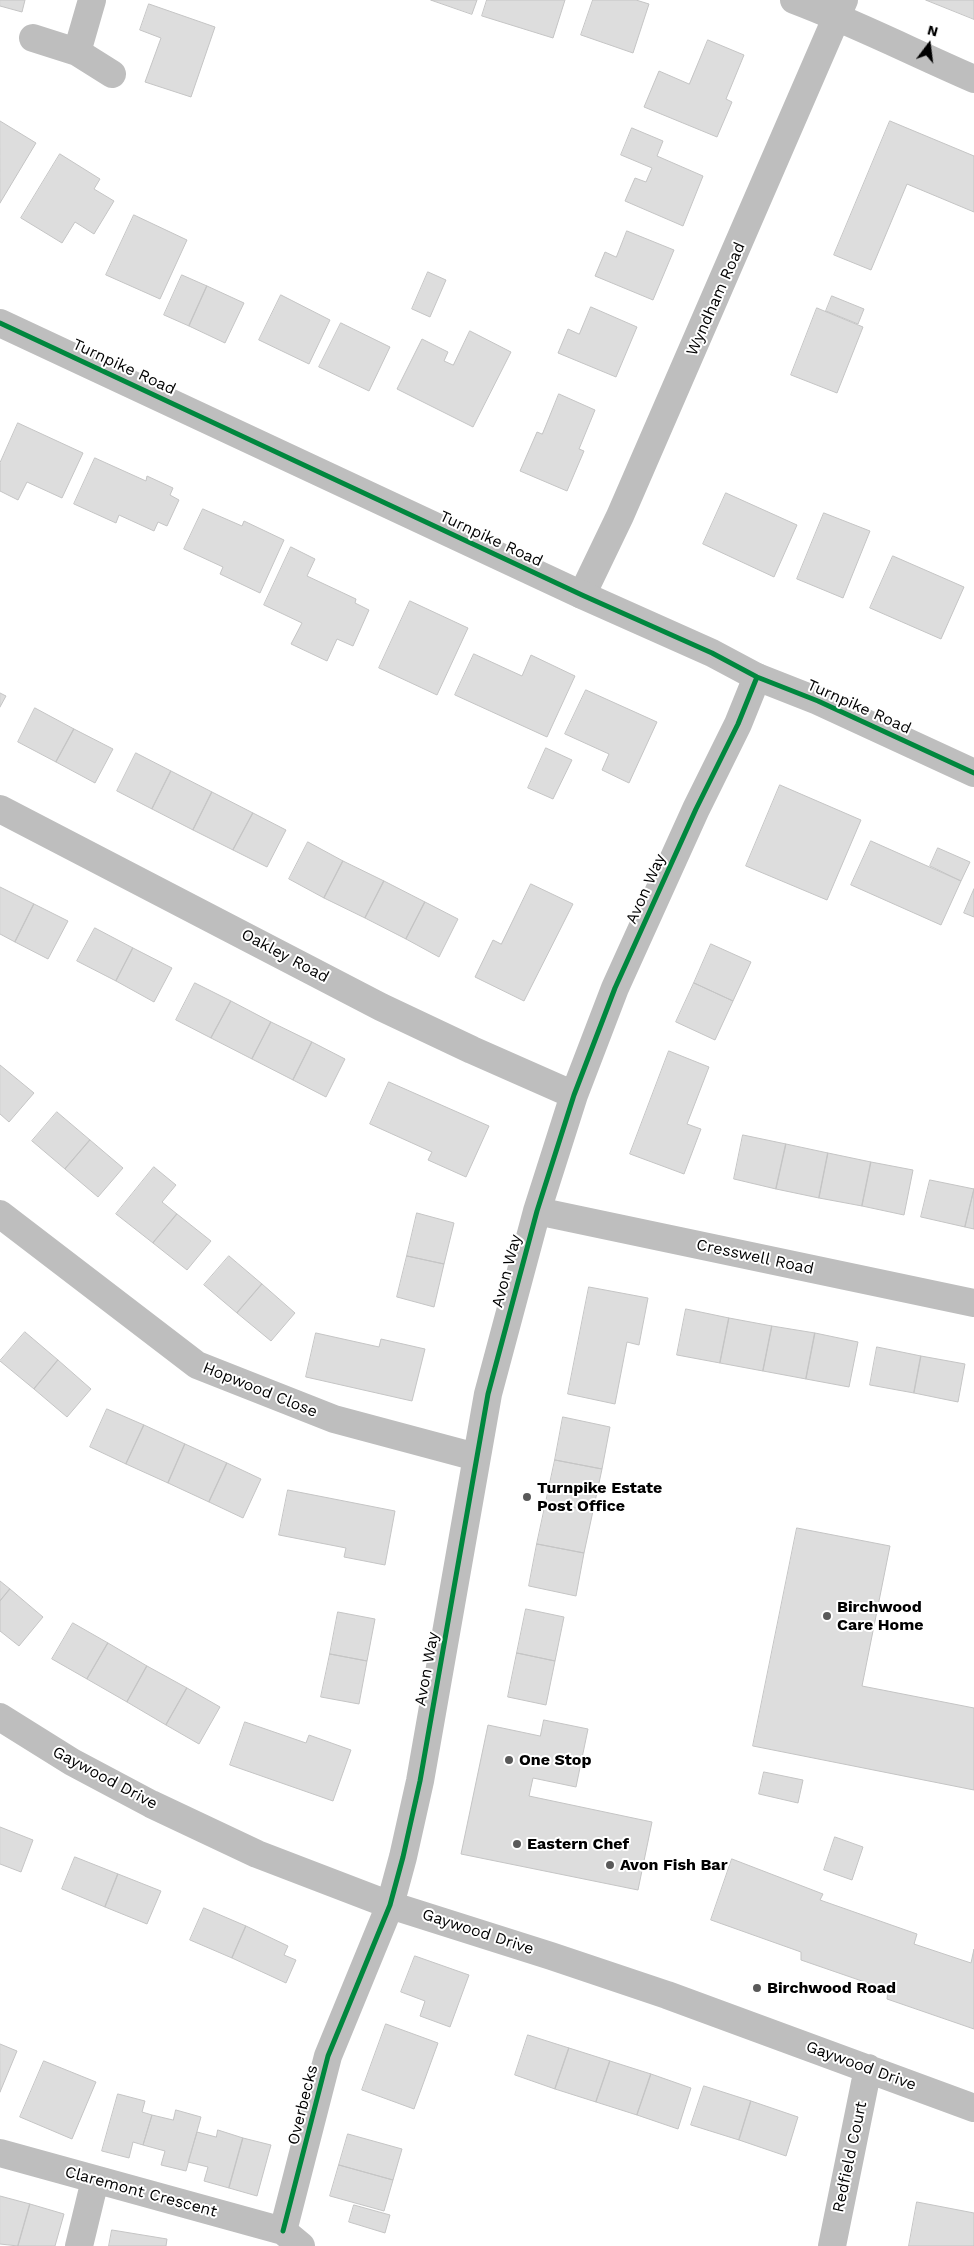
<!DOCTYPE html>
<style>
body{margin:0}
#map{position:relative;width:974px;height:2246px;overflow:hidden;background:#fff;font-family:"Work Sans",sans-serif}
canvas{display:block}
.north{position:absolute;left:904px;top:20px;width:50px;height:50px;-webkit-text-stroke:4px #fff;paint-order:stroke;rotate:15deg;font-size:14px;font-weight:700;line-height:20px;text-align:center;color:#000}
.north::after{content:'';display:block;margin:auto;width:18px;height:22px;background:#000;clip-path:polygon(50% 0,100% 100%,50% 72%,0 100%)}
</style>
<div id="map">
<canvas width="974" height="2246"></canvas>
<div class="north">N</div>
</div>
<script>
const ctx = document.querySelector('canvas').getContext('2d');
ctx.lineJoin = 'round';
function fillPath(path, color) {
  ctx.fillStyle = color;
  ctx.fill(path, 'evenodd');
}
function stroke(path, color, width, dash) {
  ctx.strokeStyle = color;
  ctx.lineWidth = width;
  ctx.lineCap = dash ? 'butt' : 'round';
  ctx.setLineDash(dash || []);
  ctx.stroke(path);
}
function label(font, color, halo, rows, align = 'center') {
  ctx.font = font + ' "Work Sans",sans-serif';
  ctx.lineWidth = 4;
  ctx.setLineDash([]);
  ctx.textBaseline = 'middle';
  ctx.strokeStyle = halo;
  ctx.fillStyle = color;
  for (const [text, x, y, turn = 0] of rows) {
    ctx.save();
    ctx.translate(x, y);
    ctx.rotate((+turn || 0) * Math.PI / 180);
    ctx.textAlign = isNaN(turn) ? turn : align;
    if (halo) ctx.strokeText(text, 0, 0);
    ctx.fillText(text, 0, 0);
    ctx.restore();
  }
}
const building = new Path2D(`
 M0 0H25L22 12 0 6Z
 M431 0H477L472 14Z
 M487 0H565L553 38 482 16Z
 M593 0H636L649 4 633 53 581 35Z
 M926 0H974V19Z
 M149 4 215 27 191 97 145 82 161 38 140 30Z
 M708 40 744 55 726 99 732 102 717 137 644 107 659 71 689 84Z
 M0 121 36 143 0 203Z
 M890 121 974 156V212L907 184 871 270 834 255Z
 M632 128 663 141 657 156 703 176 683 226 625 201 635 178 646 182 652 168 621 155Z
 M60 154 100 179 94 189 114 201 94 234 75 222 62 243 21 218Z
 M134 215 187 240 160 299 106 275Z
 M627 231 674 250 653 300 595 276 605 252 616 257Z
 M428 272 446 280 430 317 412 309Z
 M182 275 207 286 189 326 164 315Z
 M207 286 244 303 225 343 189 326Z
 M281 295 330 320 309 364 259 340Z
 M832 296 864 309 858 324 826 311Z
 M591 307 637 327 616 377 558 353 568 329 579 334Z
 M817 308 863 327 837 393 791 375Z
 M341 323 390 347 369 391 319 367Z
 M470 331 511 352 473 427 397 389 422 339 448 352 444 361 453 365Z
 M559 394 595 410 579 449 584 451 567 491 520 471 537 432 542 434Z
 M18 423 83 453 62 498 27 482 18 500 0 491V463Z
 M95 458 146 481 147 476 173 488 170 495 179 500 167 526 158 522 154 531 119 515 116 523 74 504Z
 M726 493 797 525 774 577 703 544Z
 M203 509 242 526 244 521 284 540 260 593 220 574 223 567 184 549Z
 M824 513 870 531 843 598 797 579Z
 M291 547 315 559 307 576 356 599 355 603 369 610 353 646 337 639 327 661 291 644 302 623 264 605Z
 M893 556 964 587 941 639 870 608Z
 M410 601 468 628 437 695 379 668Z
 M474 654 522 676 531 655 575 676 547 737 455 695Z
 M586 690 657 722 629 783 602 770 609 754 565 734Z
 M0 693 6 696 0 707Z
 M35 708 74 729 56 762 18 742Z
 M74 729 113 749 95 783 56 762Z
 M546 748 572 760 553 799 528 788Z
 M136 753 171 771 152 809 117 791Z
 M171 771 212 792 193 830 152 809Z
 M780 785 861 820 827 900 746 866Z
 M212 792 253 813 233 850 193 830Z
 M253 813 286 830 267 867 233 850Z
 M871 841 961 881 941 925 851 885Z
 M308 842 343 861 324 898 289 879Z
 M938 848 970 862 961 881 930 866Z
 M343 861 384 881 365 918 324 898Z
 M384 881 425 902 406 939 365 918Z
 M531 884 573 904 524 1001 475 977 493 940 501 944Z
 M0 887 34 904 15 942 0 934Z
 M974 889V917L964 913Z
 M425 902 458 919 439 957 406 939Z
 M34 904 68 921 48 959 15 942Z
 M95 928 133 948 116 981 77 961Z
 M711 944 751 962 733 1001 694 983Z
 M133 948 172 968 154 1002 116 981Z
 M195 983 231 1001 211 1038 176 1020Z
 M694 983 733 1001 715 1040 676 1022Z
 M231 1001 271 1022 252 1059 211 1038Z
 M271 1022 312 1042 293 1080 252 1059Z
 M312 1042 345 1059 326 1097 293 1080Z
 M669 1051 709 1067 687 1124 701 1129 684 1174 630 1154Z
 M0 1065 34 1093 9 1122 0 1114Z
 M389 1082 489 1126 466 1177 428 1160 432 1152 370 1124Z
 M57 1112 90 1140 65 1169 32 1141Z
 M743 1135 786 1144 776 1189 734 1179Z
 M90 1140 123 1168 98 1197 65 1169Z
 M786 1144 828 1153 819 1198 776 1189Z
 M828 1153 871 1162 862 1206 819 1198Z
 M871 1162 913 1170 904 1215 862 1206Z
 M154 1167 176 1185 162 1202 177 1214 153 1243 116 1214Z
 M930 1180 974 1189 965 1227 921 1217Z
 M974 1189V1229L965 1227Z
 M417 1213 454 1223 444 1264 407 1256Z
 M177 1214 211 1241 187 1270 153 1243Z
 M229 1256 262 1284 237 1313 204 1285Z
 M407 1256 444 1264 434 1307 397 1297Z
 M262 1284 295 1313 271 1341 237 1313Z
 M589 1287 648 1298 639 1345 627 1342 615 1404 568 1394Z
 M686 1309 729 1318 720 1363 677 1355Z
 M729 1318 772 1326 763 1371 720 1363Z
 M772 1326 815 1333 806 1379 763 1371Z
 M25 1332 58 1360 34 1389 0 1361Z
 M316 1333 379 1347 381 1339 425 1349 412 1401 306 1377Z
 M815 1333 858 1342 849 1387 806 1379Z
 M877 1347 921 1356 914 1393 870 1385Z
 M921 1356 965 1364 958 1402 914 1393Z
 M58 1360 91 1389 67 1417 34 1389Z
 M107 1409 144 1425 126 1464 90 1447Z
 M563 1417 610 1427 602 1469 555 1460Z
 M144 1425 185 1444 168 1483 126 1464Z
 M185 1444 227 1463 209 1502 168 1483Z
 M555 1460 602 1469 593 1511 546 1502Z
 M227 1463 261 1479 243 1518 209 1502Z
 M288 1490 395 1511 385 1565 344 1557 346 1548 279 1535Z
 M546 1502 593 1511 584 1553 537 1544Z
 M797 1528 890 1546 862 1686 974 1708V1790L753 1746Z
 M537 1544 584 1553 576 1596 529 1586Z
 M0 1581 10 1589 0 1601Z
 M10 1589 43 1617 19 1646 0 1631V1601Z
 M526 1609 564 1617 555 1661 517 1653Z
 M338 1612 375 1619 367 1661 330 1654Z
 M73 1623 108 1643 87 1679 52 1659Z
 M108 1643 147 1666 127 1702 87 1679Z
 M517 1653 555 1661 546 1705 508 1697Z
 M330 1654 367 1661 359 1704 321 1697Z
 M147 1666 187 1688 166 1725 127 1702Z
 M187 1688 220 1707 199 1744 166 1725Z
 M544 1720 588 1729 576 1787 533 1778 529 1796 652 1822 638 1890 461 1854 488 1725 540 1736Z
 M245 1722 306 1743 309 1735 351 1750 333 1801 230 1765Z
 M764 1772 803 1780 798 1803 759 1794Z
 M0 1827 33 1840 21 1872 0 1864Z
 M835 1837 863 1847 852 1880 824 1870Z
 M75 1857 118 1874 105 1907 62 1889Z
 M732 1859 823 1894 820 1900 917 1934 914 1944 971 1963 974 1949V2029L887 1999 888 1990 801 1960V1952L711 1920Z
 M118 1874 161 1891 147 1924 105 1907Z
 M204 1908 246 1926 232 1958 190 1940Z
 M246 1926 288 1946 284 1955 296 1960 286 1983 232 1958Z
 M415 1956 469 1975 450 2027 420 2016 425 2001 401 1992Z
 M386 2024 438 2043 414 2109 362 2090Z
 M528 2035 569 2048 555 2089 515 2075Z
 M0 2044 17 2051 0 2092Z
 M569 2048 610 2061 596 2102 555 2089Z
 M44 2061 96 2082 72 2139 20 2117Z
 M610 2061 651 2074 637 2115 596 2102Z
 M651 2074 691 2088 678 2129 637 2115Z
 M704 2086 751 2101 739 2140 691 2125Z
 M118 2094 145 2101 142 2112 152 2115 143 2145 133 2142 129 2158 102 2151Z
 M751 2101 798 2117 786 2156 739 2140Z
 M176 2110 201 2117 186 2171 161 2165 165 2151 143 2145 152 2115 173 2120Z
 M218 2130 243 2138 229 2188 204 2181 208 2167 188 2162 197 2132 216 2137Z
 M348 2134 402 2149 393 2180 339 2165Z
 M243 2138 271 2145 257 2196 229 2188Z
 M339 2165 393 2180 384 2211 330 2196Z
 M0 2196 30 2204 18 2246 0 2244Z
 M917 2202 974 2213V2246H909Z
 M30 2204 64 2214 55 2246H18Z
 M354 2205 390 2215 385 2233 349 2222Z
 M112 2230 167 2239 166 2246H109Z`);
fillPath(building, '#ddd');
stroke(building, '#c5c5c5', 1);
stroke(new Path2D(`
 M794 0C855 23 914 53 974 79
 M33 38 77 52 112 74
 M77 52 92 0
 M582 595 620 516 844 0
 M0 809 381 1007 472 1050 574 1095
 M537 1211 974 1303
 M0 1214 197 1365 334 1419 476 1457
 M0 1717 72 1762 151 1804 257 1854 390 1905 551 1956 667 1995 974 2108
 M0 2153 283 2231 301 2246
 M283 2231 328 2056 390 1905 403 1857 420 1781 488 1394 537 1211 574 1095 615 988 696 809 738 724 757 677
 M79 2246 95 2180
 M832 2246 868 2068`), '#bebebe', 28);
stroke(new Path2D(`
 M0 323 582 595 712 653 757 677 818 701 974 773`), '#bebebe', 28);
stroke(new Path2D(`
 M0 323 582 595 712 653 757 677 818 701 974 773
 M283 2231 328 2056 390 1905 403 1857 420 1781 488 1394 537 1211 574 1095 615 988 696 809 738 724 757 677`), '#00873e', 5);
for (const [x, y, r, color] of [
 [527,1497,5,"#595959"],
 [827,1616,5,"#595959"],
 [509,1760,5,"#595959"],
 [517,1844,5,"#595959"],
 [610,1865,5,"#595959"],
 [757,1988,5,"#595959"]
]) {
  const dot = new Path2D();
  dot.arc(x, y, r, 0, 2 * Math.PI);
  ctx.fillStyle = color;
  ctx.fill(dot);
  stroke(dot, '#fff', 2);
}
label('16px', '#000', '#fff', [
 ["Wyndham Road",716,299,-66],
 ["Turnpike Road",124,367,25],
 ["Turnpike Road",491,539,25],
 ["Turnpike Road",859,707,24],
 ["Avon Way",646,889,-66],
 ["Oakley Road",285,956,28],
 ["Cresswell Road",755,1257,12],
 ["Avon Way",507,1271,-75],
 ["Hopwood Close",260,1390,22],
 ["Avon Way",427,1669,-80],
 ["Gaywood Drive",105,1778,28],
 ["Gaywood Drive",478,1932,18],
 ["Gaywood Drive",861,2066,20],
 ["Overbecks",303,2105,-76],
 ["Redfield Court",850,2157,-78],
 ["Claremont Crescent",141,2192,15]
]);
label('bold 16px', '#000', '#fff', [
 ["Turnpike Estate",537,1488],
 ["Post Office",537,1506],
 ["Birchwood",837,1607],
 ["Care Home",837,1625],
 ["One Stop",519,1760],
 ["Eastern Chef",527,1844],
 ["Avon Fish Bar",620,1865],
 ["Birchwood Road",767,1988]
], 'left');
</script>
